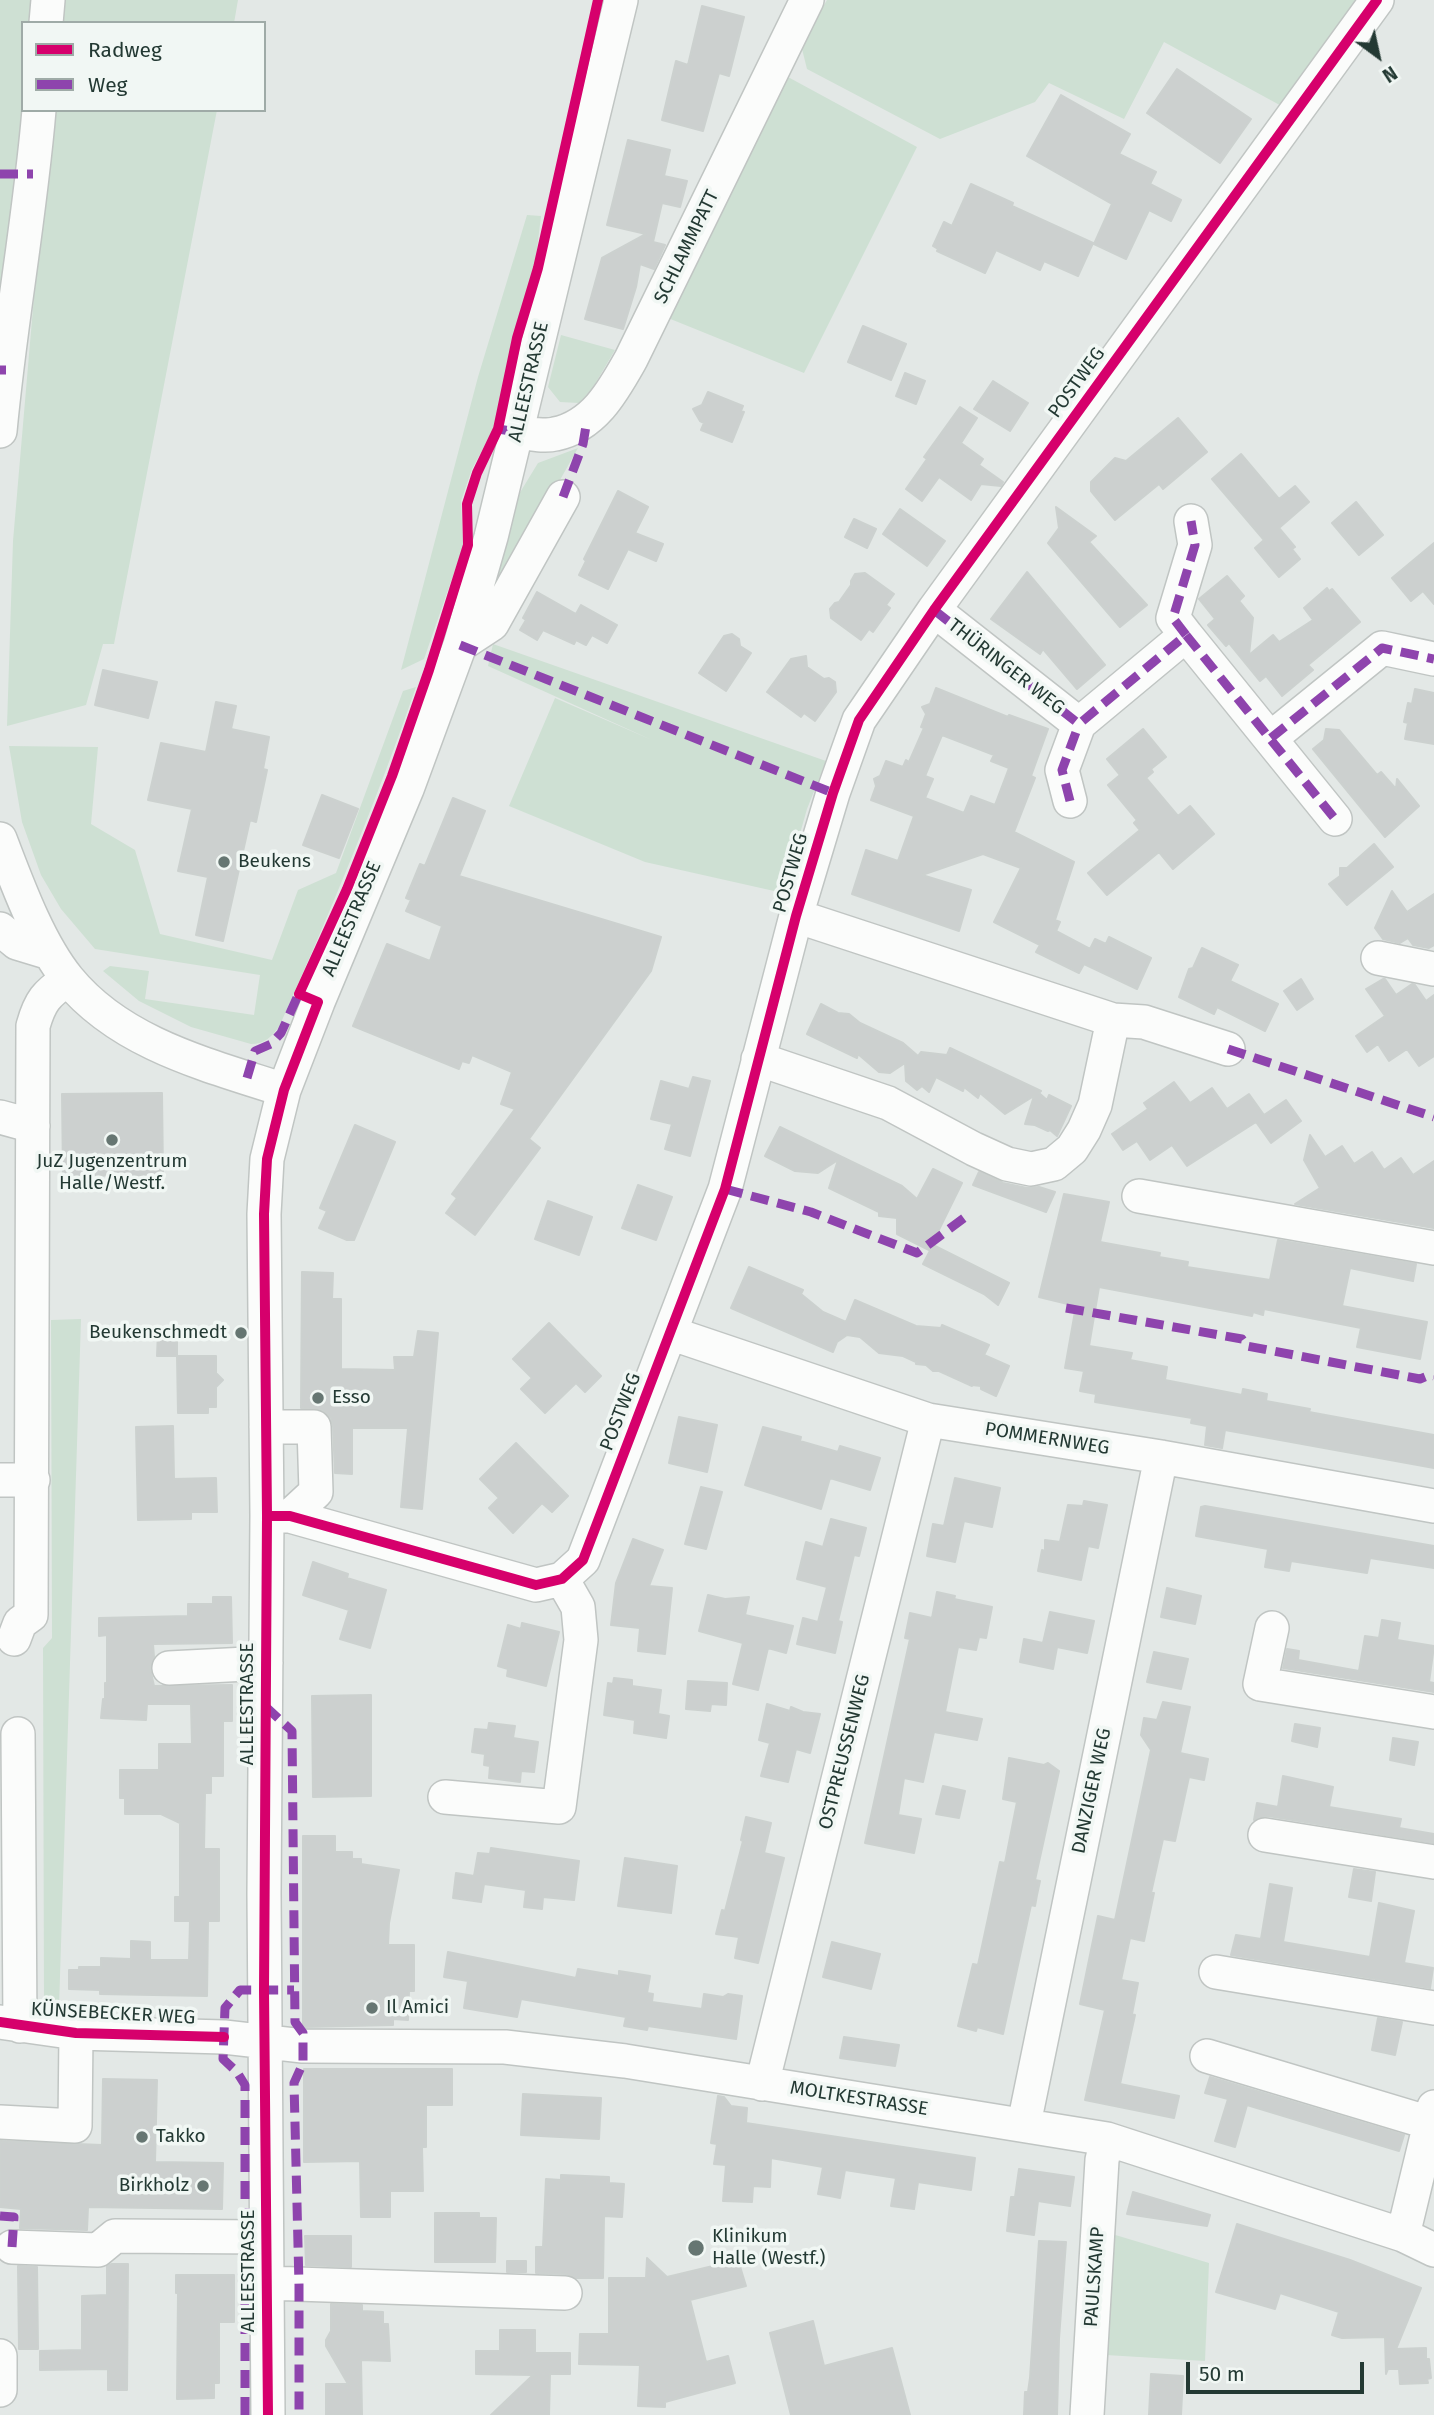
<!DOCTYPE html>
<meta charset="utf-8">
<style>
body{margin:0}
#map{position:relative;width:1434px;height:2415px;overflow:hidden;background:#e3e8e6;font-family:"Fira Sans",sans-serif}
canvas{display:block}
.legend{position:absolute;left:21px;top:21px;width:245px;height:91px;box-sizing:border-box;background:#f1f7f4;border:2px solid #9faba7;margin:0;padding:9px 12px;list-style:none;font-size:21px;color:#233933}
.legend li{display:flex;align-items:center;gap:14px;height:35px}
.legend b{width:35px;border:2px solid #9faba7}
.north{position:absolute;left:1343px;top:21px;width:70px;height:70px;-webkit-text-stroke:5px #f1f7f4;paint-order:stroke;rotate:147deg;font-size:19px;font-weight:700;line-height:28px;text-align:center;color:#233933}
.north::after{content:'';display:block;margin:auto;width:24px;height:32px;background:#233933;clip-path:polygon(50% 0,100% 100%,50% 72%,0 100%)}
.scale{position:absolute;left:1186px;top:2362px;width:178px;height:32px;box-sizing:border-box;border:4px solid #233933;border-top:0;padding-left:9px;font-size:21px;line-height:24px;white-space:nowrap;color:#233933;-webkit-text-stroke:5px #f1f7f4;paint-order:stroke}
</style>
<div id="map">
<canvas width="1434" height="2415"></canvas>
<ul class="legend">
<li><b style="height:9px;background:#d6006c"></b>Radweg</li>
<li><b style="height:9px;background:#8e44ad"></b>Weg</li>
</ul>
<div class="north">N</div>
<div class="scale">50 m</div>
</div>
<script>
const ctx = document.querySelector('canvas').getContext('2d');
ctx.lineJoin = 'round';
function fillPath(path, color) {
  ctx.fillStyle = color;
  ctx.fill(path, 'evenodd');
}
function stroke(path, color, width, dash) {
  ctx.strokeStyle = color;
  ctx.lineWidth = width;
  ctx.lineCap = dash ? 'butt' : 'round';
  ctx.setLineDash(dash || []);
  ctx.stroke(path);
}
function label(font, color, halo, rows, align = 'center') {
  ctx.font = font + ' "Fira Sans",sans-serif';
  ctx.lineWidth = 7;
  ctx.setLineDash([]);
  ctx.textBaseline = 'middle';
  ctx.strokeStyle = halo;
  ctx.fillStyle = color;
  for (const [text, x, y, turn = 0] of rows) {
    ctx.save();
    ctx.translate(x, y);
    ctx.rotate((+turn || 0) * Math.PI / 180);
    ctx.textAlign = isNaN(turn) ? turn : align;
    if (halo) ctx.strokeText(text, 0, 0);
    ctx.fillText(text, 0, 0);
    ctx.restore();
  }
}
fillPath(new Path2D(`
 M0 0H37L35 23H23V110H27L0 316Z
 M60 0H238L234 23H58Z
 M827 0H1366L1287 109 1164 42 1124 119 1049 83 1035 102 940 139 807 69 801 45Z
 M788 77 917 147 804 373 668 318Z
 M50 110H217L114 644H103L86 705 7 726 13 541Z
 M527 215 541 216 535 266 512 340 494 428 472 469 461 501 463 547 424 659 401 670 478 377Z
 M561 335 615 350 592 389 579 403 560 402 548 387Z
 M578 448 480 622 516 499 538 463Z
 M493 644 826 761 807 809 783 893 645 862 509 806 555 698 652 740 488 666Z
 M416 687C376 803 329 915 279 1027 271 1037 265 1044 251 1044L191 1027 139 1001 103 971 110 966 149 971 145 999 254 1015 260 975 95 949 61 909 41 875 22 822 9 746 98 747 91 824 135 850 160 934 272 960 298 890 336 873 403 691Z
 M81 1319 59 2007 44 2006 43 1648 52 1638 51 1320Z
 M1112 2234 1209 2263 1205 2361 1106 2355Z`), '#cee0d3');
const building = new Path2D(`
 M702 6 744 17 729 76 719 73 703 131 662 120 676 61 688 65Z
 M1177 69 1251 119 1220 163 1147 113Z
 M1061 95 1130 134 1119 154 1156 172 1150 184 1181 200 1171 221 1149 210 1126 259 1094 244 1112 204 1027 156Z
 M628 140 670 150 664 176 687 181 680 207 662 203 653 242 665 245 654 269 640 264 636 287 623 329 585 319 602 258 646 234 607 225Z
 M971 184 1013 203 1012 206 1093 243 1078 276 1044 261 1040 270 996 250 985 273 937 251 938 249 933 246 944 222 952 226Z
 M863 326 906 344 891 380 848 362Z
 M905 373 925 381 916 404 896 396Z
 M993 381 1028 403 1010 431 974 409Z
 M708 392 743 406 741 411 744 412 732 442 701 430 704 423 700 421 693 409 702 405Z
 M960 407 977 418 961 443 983 459 979 465 1003 482 1001 486 981 484 971 500 939 477 922 501 906 489 927 459 924 457Z
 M1178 418 1207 452 1163 489 1159 484 1115 520 1091 491V482L1115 458 1126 461Z
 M1241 454 1279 499 1295 486 1309 502 1279 528 1295 547 1292 549 1300 559 1279 577 1255 548 1264 540 1212 479Z
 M618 491 648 507 635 533 663 544 656 561 628 549 608 589 579 575 586 561 584 559Z
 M1356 502 1383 535 1359 555 1332 523Z
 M1056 507 1096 536 1089 542 1147 605 1120 627 1048 543 1059 528Z
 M900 509 945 541 927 566 883 534Z
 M854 519 876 529 867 548 845 537Z
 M1434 543V604L1423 591 1411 601 1392 578Z
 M1027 572 1105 665 1077 689 1043 649 1040 654 991 619Z
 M865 573 894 594 886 605 890 608 873 632 869 629 861 640 831 618 830 609 835 603 839 602 851 585V581L855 574Z
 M1227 576 1244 596 1239 601 1253 618 1249 655 1273 635 1279 642 1313 620 1304 608 1327 588 1329 591 1332 589 1360 622 1308 665 1313 670 1282 696 1266 676 1260 681 1229 643 1226 646 1208 625 1215 619 1199 599Z
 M537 592 576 614 581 605 617 625 607 643 592 635 586 645 576 640 574 644 543 630 537 640 520 630 526 620 523 618Z
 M732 634 739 639 740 646 751 653 726 691 699 673 724 636Z
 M806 656 807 667 824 679 829 678 835 682 836 692 815 721 804 713 801 717 767 692 791 659Z
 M103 670 157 682 148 718 95 705Z
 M936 688 1008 717 1009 715 1048 729 1031 776 1035 778 1014 832 1074 862 1055 920 1060 922 1056 931 1090 949 1095 939 1106 944 1109 937 1151 958 1137 989 1084 964 1079 973 1036 952 1040 945 994 922 1021 868 983 854 922 875 971 890 959 931 852 894 866 850 898 861 914 816 871 800 876 786 874 779 880 776 886 761 903 767 906 760 909 762 924 728 921 727 926 714 922 707 930 704ZM942 735 994 755 991 761 1009 768 995 805 971 796 964 813 925 798 933 779 925 776Z
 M1415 689 1434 693V744L1405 739 1408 723 1404 722 1408 703 1412 704Z
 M216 702 236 706 231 729 269 737 263 769 267 770 256 822 250 820 223 941 196 935 208 877 178 871 192 809 148 800 161 743 206 752Z
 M1143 729 1166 757 1151 769 1153 772 1146 778 1178 816 1190 806 1214 834 1173 869 1159 852 1107 895 1088 873 1140 830 1134 823 1137 820 1108 785 1120 775 1107 759Z
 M1326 729 1339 730 1377 775 1381 772 1396 789 1397 779 1419 806 1385 837 1313 749 1324 740Z
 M322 795 358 809 339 858 303 845Z
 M453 798 485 811 459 876 661 937 651 971 529 1139 540 1148 475 1235 446 1213 457 1198 452 1194 515 1109 501 1104 512 1072 472 1055 469 1063 462 1061 459 1069 353 1026 387 944 430 961 442 926 406 911 411 900 406 898 420 864 425 866Z
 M1374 844 1393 867 1347 905 1329 884 1340 876V868H1347Z
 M1392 891 1407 912 1434 894V945L1429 948 1413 945 1408 938 1400 943 1383 939 1375 928Z
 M1202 948 1238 965 1230 981 1278 1004 1265 1031 1217 1007 1214 1014 1179 997 1189 969 1193 968Z
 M1301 979 1313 999 1297 1010 1284 991Z
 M1383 979H1385L1396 995 1412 984 1415 985 1426 1001 1434 995V1056L1419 1066 1407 1049 1389 1061 1378 1044 1367 1052 1356 1036 1385 1016 1366 989Z
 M821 1004 838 1013 849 1014 860 1023 903 1043 918 1056 921 1052 947 1055 950 1048 1041 1091 1039 1093 1047 1100 1049 1095 1071 1106 1057 1136 1050 1130 1048 1131 1035 1125 1025 1124 1034 1096 1005 1114 980 1093 978 1098 964 1087 963 1091 936 1077 929 1092 922 1086 917 1090 906 1081 905 1063 890 1073 879 1072 858 1054 857 1058 807 1034Z
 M693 1077 710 1081 690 1156 665 1149 672 1124 651 1119 661 1081 689 1089Z
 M1174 1082 1190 1103 1212 1088 1227 1109 1249 1094 1264 1115 1286 1100 1301 1121 1271 1143 1256 1122 1187 1166 1172 1145 1150 1160 1137 1141 1123 1150 1112 1134 1148 1109 1144 1103Z
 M162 1093 163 1175 63 1176 62 1094Z
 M355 1125 395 1142 354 1240H347L319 1228 327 1211 320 1208Z
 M780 1127 902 1186 917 1199 933 1169 962 1183 929 1250 897 1234V1218L879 1216V1212L829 1188 838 1160 818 1173 795 1171 765 1156Z
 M1310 1135 1325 1157 1342 1146 1354 1164 1372 1152 1384 1170 1401 1158 1413 1175 1434 1161V1228L1295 1204 1320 1188 1304 1160Z
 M979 1172 1003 1183 1027 1188 1039 1187 1055 1192 1046 1212 973 1185Z
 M638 1185 672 1197 656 1240 622 1228Z
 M1064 1194 1109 1202 1100 1242 1160 1253 1159 1257 1188 1262 1187 1267 1270 1280 1278 1240 1416 1264 1413 1281 1350 1268 1342 1306 1427 1322 1420 1359 1357 1347 1361 1328 1264 1309 1263 1315 1253 1312 1252 1316 1099 1287 1089 1346 1132 1353 1130 1360 1167 1367 1165 1380 1242 1395 1243 1389 1267 1394 1266 1401 1310 1409 1309 1412 1434 1435V1468L1225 1430 1222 1448 1205 1445 1207 1426 1191 1423 1192 1418 1095 1402 1096 1394 1080 1391 1084 1371 1065 1368 1076 1306 1039 1297Z
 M548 1201 592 1217 579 1255 535 1239Z
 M933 1245 1009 1283 998 1305 984 1294 923 1264Z
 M749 1267 803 1290 801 1294 823 1312 846 1322 855 1300 916 1326 941 1328 942 1325 989 1345 984 1355 1009 1366 996 1396 981 1389V1386L972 1385V1386L939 1371H933L926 1365 916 1364V1362L903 1356 879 1353 860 1337 847 1335 837 1342 833 1352 731 1308Z
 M302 1272 333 1273 332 1299H341V1369L395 1370 394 1357H414L418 1331 438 1333 422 1509 401 1507 408 1428H352V1474L335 1473 333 1426 331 1418 323 1410 301 1408Z
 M549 1323 601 1376 585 1392 576 1383 545 1413 521 1389 532 1378 513 1359Z
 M158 1332H177V1356H157Z
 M177 1356H216V1373L223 1380 216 1387V1407H208V1413H178Z
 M679 1417 717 1425 707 1472 669 1463Z
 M173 1426 174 1479 216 1478 217 1512H191V1519L138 1520 136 1427Z
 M763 1427 801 1437 800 1441 838 1452 840 1446 880 1458 870 1490 830 1478 821 1509 745 1485Z
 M516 1443 568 1496 552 1512 542 1503 513 1533 489 1508 499 1498 480 1479Z
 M955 1478 1000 1488 992 1527 964 1521 955 1562 927 1556 933 1524 944 1526Z
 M701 1487 722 1492 706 1549 685 1544Z
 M1084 1501 1107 1505 1098 1548 1088 1546 1081 1580 1038 1571 1042 1550 1045 1551V1540L1060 1542 1068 1505 1083 1506Z
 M1205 1506 1434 1546V1568L1370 1558 1367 1573 1291 1561 1289 1571 1265 1567 1268 1549 1196 1536 1201 1507Z
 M831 1519 866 1528 859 1556 854 1555 838 1621 842 1622 835 1653 797 1644 803 1618 818 1622 827 1587 797 1579 806 1542 823 1547Z
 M633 1539 663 1550 649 1586 672 1588 665 1654 638 1651 640 1628 611 1625 616 1583Z
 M313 1562 348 1574 347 1578 386 1590 370 1648 340 1639 349 1610 303 1595Z
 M1167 1588 1201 1596 1195 1624 1161 1617Z
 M937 1592 955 1596 954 1599 992 1607 986 1638 979 1637 976 1650 958 1647 945 1712 982 1719 977 1740 934 1732 923 1782 904 1778 898 1815 921 1819 914 1853 865 1843 910 1639 905 1638 910 1613 932 1618Z
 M708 1595 725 1599 749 1597 745 1615 793 1626 786 1653 768 1648 758 1690 733 1684 743 1643 699 1631Z
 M213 1597H231L232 1643 153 1644 154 1657 150 1668 154 1686 232 1685V1721H223V1776H211V1793H205L204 1849H219V1921H208L207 1996 100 1994V1990L69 1989V1970H79V1967H101V1958L131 1959V1941L150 1942V1960H189L190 1921H175V1897H180V1823L161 1814H125V1798H120V1770H159V1744H192L191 1704H147L146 1720 101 1718 103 1699H105V1683H107V1635L99 1636V1618L188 1616V1604H213Z
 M1050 1612 1094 1621 1087 1653 1057 1647 1053 1669 1020 1662 1024 1639 1043 1643Z
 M1382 1620 1400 1623 1397 1640 1434 1646 1429 1682 1434 1683V1692L1283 1668 1287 1649 1299 1651 1298 1660 1359 1671 1365 1636 1379 1638Z
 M522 1623 559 1632 546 1686 507 1676 508 1669 498 1666 508 1625 521 1629Z
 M1154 1652 1188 1659 1181 1689 1147 1682Z
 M614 1678 632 1680V1686L661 1690 658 1714 669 1716 666 1738 634 1733 635 1720 604 1715 608 1683 613 1684Z
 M688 1681 727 1683 726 1705 711 1704 710 1711 686 1709Z
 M371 1695V1796L313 1797 312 1696Z
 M1163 1702 1190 1707 1180 1753 1208 1759 1204 1780 1189 1777 1175 1841 1163 1839 1151 1893H1154L1144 1941 1130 1938 1121 1980 1138 1983 1132 2014 1135 2015 1120 2084 1179 2096 1174 2118 1085 2100 1105 2010 1080 2004 1098 1916 1115 1920 1151 1750 1141 1735 1144 1718 1157 1720Z
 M767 1704 790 1711 791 1707 803 1712 820 1714 810 1753 796 1749 788 1782 761 1776 770 1743 759 1740Z
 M489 1723 515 1726 513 1738 538 1742 534 1772 521 1771 520 1782 489 1778 490 1766 484 1765 485 1754 472 1752 475 1729 488 1730Z
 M1295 1724 1320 1728 1317 1747 1292 1741Z
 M1393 1738 1418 1742 1414 1765 1390 1760Z
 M1009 1758 1044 1765 1048 1763 1059 1771 1035 1880 1040 1881 1037 1895 1035 1906 1031 1905 1003 2034 977 2027 976 2031 958 2026 973 1964 978 1965 1000 1862 1005 1863 1017 1802 1003 1799Z
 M1283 1776 1333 1787 1329 1807 1401 1819 1399 1828 1434 1834V1843L1268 1816 1254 1820 1257 1803 1278 1807Z
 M943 1786 965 1791 959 1818 936 1814Z
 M746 1817 771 1823 764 1853 784 1858 758 1963 735 1958 739 1937 716 1934 722 1910 725 1911 743 1841 741 1840Z
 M303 1836H335V1852H352V1859H361V1864L399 1870 389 1923 388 1945H414V1991H409L408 2020 393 2019V2025L303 2027Z
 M491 1848 579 1861 574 1900 543 1897 542 1909 524 1907 526 1890 484 1884 481 1902 453 1898 456 1873 474 1876 478 1853 490 1854Z
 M625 1858 677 1866 671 1913 618 1906Z
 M1354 1869 1375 1872 1371 1901 1349 1897Z
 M1270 1884 1292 1888 1283 1942 1370 1957 1379 1903 1414 1911 1404 1963 1433 1968 1430 1988 1231 1955 1236 1935 1261 1939Z
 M832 1942 880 1954 871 1989 823 1977Z
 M448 1952 576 1978 578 1969 619 1976V1971L650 1976 647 1993 653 1994 652 2002 702 2009 704 1994 723 1997 728 1994 742 1996 736 2039 648 2026 647 2030 624 2026 626 2017 521 1999 517 2017 464 2008 468 1981 444 1977Z
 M1378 2018 1402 2022 1395 2055 1372 2050Z
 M844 2037 899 2045 895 2066 840 2058Z
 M304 2069H452V2105H426V2147H422L423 2191H390V2217H361L360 2161 304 2162Z
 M1210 2077 1404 2135 1399 2151 1247 2105 1235 2147 1215 2141 1228 2099 1205 2093Z
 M103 2079 157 2080 155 2162 223 2163 222 2209 88 2207 87 2230 20 2228 21 2209 0 2207V2141L102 2145Z
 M523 2094 601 2098 599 2139 521 2135Z
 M718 2096 724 2097 731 2106 747 2108 746 2123 975 2158 971 2190 918 2182 914 2209 891 2206 896 2178 845 2170 840 2198 830 2196 818 2194 823 2167 771 2158 770 2187 753 2186 752 2202 723 2201 726 2165 714 2164 717 2144 711 2143Z
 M1019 2169 1074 2177 1070 2206 1038 2201 1034 2235 1007 2231 1011 2197H1015Z
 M561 2175 609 2177V2183L624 2184 622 2217 604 2216 603 2278H576L566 2274 536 2273V2247H543L546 2179 561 2180Z
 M1133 2192 1210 2215 1207 2226 1127 2214Z
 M435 2213H479V2218H496L495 2262H435Z
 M1237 2224 1350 2260 1421 2288 1396 2349 1426 2348V2359H1429L1431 2378 1427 2379 1428 2383 1400 2384 1399 2369H1388L1386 2374 1385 2337 1342 2338 1332 2335 1339 2312 1280 2293 1275 2309 1216 2292Z
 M305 2236H351V2267L306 2265Z
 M1039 2241 1066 2242 1059 2339 1057 2415H1024L1025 2392H1028L1030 2378Z
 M647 2258 667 2277 738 2260 746 2286 690 2300 706 2362 728 2356 735 2383 665 2402V2407L638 2406 640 2365 579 2364 580 2334H609V2278H646Z
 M507 2261H526V2272H507Z
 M112 2264H128L127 2390H108V2369L40 2370V2351L82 2350V2296L107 2295V2266Z
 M18 2266 37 2267 38 2349H19Z
 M176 2275H234V2322H219V2383H214V2398L177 2399 178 2293H176Z
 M331 2304 362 2305V2311L383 2312V2324H388L390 2361 361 2360 362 2415H326V2384H348L326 2346V2340L331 2331Z
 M813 2321 824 2366 892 2348 910 2415H791L770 2333Z
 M500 2330H535V2353H570V2374H550L549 2415H491L533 2375 476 2374V2351H500Z
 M1151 2374 1183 2376 1181 2415H1149Z`);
fillPath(building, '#ccd0cf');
stroke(building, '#ccd1cf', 2);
const minor = new Path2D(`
 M46 23 48 0
 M0 431C10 323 30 218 39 110
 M517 432C528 433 544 437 555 434 594 426 613 391 631 359L807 0
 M934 610 1079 724 1186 635 1335 819
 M1186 635 1173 618 1195 545 1191 521
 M460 645 492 624 563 497
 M1271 738 1382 648 1434 659
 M1070 801 1062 770 1079 724
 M0 839C17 883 38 942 68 979 121 1044 208 1065 284 1090
 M796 916 1113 1020 1144 1022 1228 1049
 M0 929 17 943 50 953
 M1378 958 1434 969
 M758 1059 888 1103 974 1149 1007 1164 1031 1169 1054 1164 1072 1149 1084 1130 1095 1105 1113 1020
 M0 1117 33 1126
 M1139 1196 1434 1248
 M670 1333 928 1420 1161 1457 1434 1506
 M266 1427H314L316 1492 290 1516
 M0 1480H33
 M267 1516H290L536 1585 562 1579 583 1560 725 1189 796 916 833 793 859 720 934 610 1377 0
 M1272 1628 1260 1684 1434 1712
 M14 1639 20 1623 31 1615 33 1026C40 1001 46 994 68 979
 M169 1668 266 1663
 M18 1734 20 2026
 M445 1797 559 1807 581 1640 578 1607 562 1579
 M1265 1835 1434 1862
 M1216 1972 1434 2008
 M0 2022 76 2033 224 2037 303 2046 505 2047 625 2061 1107 2139 1403 2235 1434 2250
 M1207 2056 1430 2123
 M762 2084 928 1420
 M0 2122 75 2126 76 2033
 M1024 2124 1161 1457
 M1403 2235 1434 2107
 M12 2247 98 2250 115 2236 266 2237
 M267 2283 565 2293
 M0 2356V2390
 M268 2415 264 1893 267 1516 264 1214 267 1159 284 1090 318 1002 407 789 460 645 491 537 621 0
 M1087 2415 1102 2160 1107 2139`);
stroke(minor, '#c0c5c3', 36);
stroke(minor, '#fbfcfb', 33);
stroke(new Path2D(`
 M0 174H33
 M0 370H6
 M498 429 517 432
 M563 497 583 444 587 420
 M934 610 1079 724 1186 635 1335 819
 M1186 635 1173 618 1195 545 1191 521
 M460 645 833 793
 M1271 738 1382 648 1434 659
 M1070 801 1062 770 1079 724
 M1228 1049 1434 1117
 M247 1078 255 1051 271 1044 281 1033 300 991
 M725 1189 811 1212 917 1253 964 1218
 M1066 1308 1242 1339 1247 1346 1420 1379 1430 1375 1434 1376
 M265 1706 292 1731 295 2022 303 2033V2063L294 2083 299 2285V2415
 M0 2216 14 2217 12 2247
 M245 2415V2085L237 2072 223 2059 225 2008 240 1990H294`), '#8e44ad', 9, [18, 9]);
stroke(new Path2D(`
 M267 1516H290L536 1585 562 1579 583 1560 725 1189 796 916 833 793 859 720 934 610 1377 0
 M0 2022 76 2033 224 2037
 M268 2415 264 1990 267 1516 264 1214 267 1159 284 1090 318 1002 299 994 347 889 392 776 429 670 468 545 467 504 477 473 498 429 517 338 538 268 598 0`), '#d6006c', 10);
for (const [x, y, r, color] of [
 [224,862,7,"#667672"],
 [112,1140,7,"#667672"],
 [241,1333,7,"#667672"],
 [318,1398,7,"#667672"],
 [372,2008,7,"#667672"],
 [142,2137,7,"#667672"],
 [203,2186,7,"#667672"],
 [696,2248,9,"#667672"]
]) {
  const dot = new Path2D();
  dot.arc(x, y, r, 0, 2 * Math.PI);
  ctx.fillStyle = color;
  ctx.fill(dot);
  stroke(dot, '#f1f7f4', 2.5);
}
label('19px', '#233933', '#f1f7f4', [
 ["SCHLAMMPATT",687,247,-64],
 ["ALLEESTRASSE",529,382,-77],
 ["POSTWEG",1077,383,-54],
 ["THÜRINGER WEG",1006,667,38],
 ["POSTWEG",791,873,-74],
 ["ALLEESTRASSE",352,919,-67],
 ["POSTWEG",621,1412,-69],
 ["POMMERNWEG",1047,1439,9],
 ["ALLEESTRASSE",248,1704,-90],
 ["OSTPREUSSENWEG",845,1752,-76],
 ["DANZIGER WEG",1092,1791,-78],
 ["KÜNSEBECKER WEG",113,2014,3],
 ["MOLTKESTRASSE",859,2099,9],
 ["ALLEESTRASSE",249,2271,-90],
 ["PAULSKAMP",1095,2277,-86]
]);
label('19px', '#233933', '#f1f7f4', [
 ["Beukens",238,862],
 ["JuZ Jugenzentrum",112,1162,"center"],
 ["Halle/Westf.",112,1184,"center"],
 ["Beukenschmedt",227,1333,"right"],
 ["Esso",332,1398],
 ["Il Amici",386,2008],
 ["Takko",156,2137],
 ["Birkholz",189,2186,"right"],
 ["Klinikum",712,2237],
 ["Halle (Westf.)",712,2259]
], 'left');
</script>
